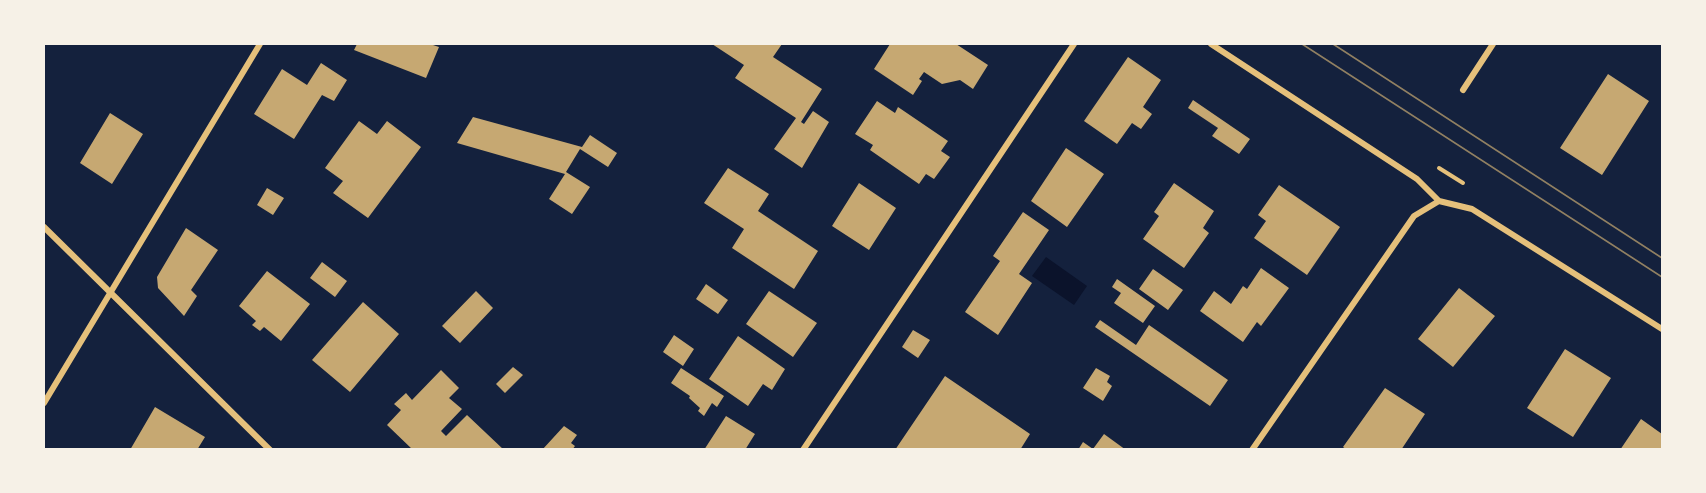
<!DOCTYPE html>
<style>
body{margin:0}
#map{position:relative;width:1706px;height:493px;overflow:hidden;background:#14213d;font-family:"DM Sans",sans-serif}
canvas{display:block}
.frame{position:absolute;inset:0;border:45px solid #f6f1e7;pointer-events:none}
</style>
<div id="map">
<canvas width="1706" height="493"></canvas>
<div class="frame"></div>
</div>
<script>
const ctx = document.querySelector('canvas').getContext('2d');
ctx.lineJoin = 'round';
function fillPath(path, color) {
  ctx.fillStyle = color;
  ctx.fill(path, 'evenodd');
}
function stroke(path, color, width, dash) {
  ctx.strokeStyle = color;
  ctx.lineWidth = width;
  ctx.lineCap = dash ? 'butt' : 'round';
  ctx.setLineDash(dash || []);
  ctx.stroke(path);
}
fillPath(new Path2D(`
 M1046 257 1087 286 1074 305 1032 276Z`), '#0b132b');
fillPath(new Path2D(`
 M357 44H430L439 47 426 78 354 50Z
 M712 44H782L773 57 822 89 801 122 804 124 813 111 829 122 802 168 774 149 796 118 735 78 744 65Z
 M890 44H956L988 65 973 89 960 80 942 84 924 72 919 79 922 81 913 95 874 69Z
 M1128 57 1161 80 1143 107 1152 114 1141 129 1132 123 1117 144 1084 121Z
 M321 63 347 80 334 101 322 95 294 139 254 114 282 69 307 85Z
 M1608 74 1649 101 1602 175 1560 148Z
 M1193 100 1250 139 1239 154 1212 136 1218 128 1188 108Z
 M877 101 895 113 898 107 948 141 941 151 950 157 934 179 926 174 919 184 870 150 873 145 855 134Z
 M110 113 143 134 112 184 80 163Z
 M473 117 582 147 590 135 617 153 608 167 580 149 566 172 590 187 572 214 549 199 565 174 457 143Z
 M359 121 377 134 387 121 421 147 368 218 333 193 343 181 325 168Z
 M1066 148 1104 174 1067 227 1031 201Z
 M728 168 769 194 758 211 818 251 794 289 732 248 744 229 704 203Z
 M859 183 896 208 869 250 832 226Z
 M1174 183 1214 211 1203 228 1209 233 1184 268 1143 239 1159 216 1154 212Z
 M1279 185 1340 227 1307 275 1254 238 1266 221 1258 215Z
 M267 188 284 198 273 215 257 205Z
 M1023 212 1049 230 1019 274 1032 283 998 335 965 312 1000 261 993 256Z
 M186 228 218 250 191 290 197 296 184 316 158 288 157 277Z
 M322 262 347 281 335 297 310 278Z
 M1261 268 1289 288 1261 326 1257 322 1243 342 1200 311 1214 291 1231 304 1243 286 1247 289Z
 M1153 269 1183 290 1168 310 1139 289Z
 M267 271 310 304 281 341 264 327 260 331 252 325 256 321 239 306Z
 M1117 279 1155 306 1143 323 1114 303 1121 293 1112 287Z
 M706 284 728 300 718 314 696 299Z
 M1459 288 1495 316 1453 367 1418 339Z
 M476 291 493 308 460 343 442 326Z
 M769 291 817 323 793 357 746 324Z
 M363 302 399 334 350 392 312 360Z
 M1100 320 1136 345 1149 325 1228 380 1210 406 1095 327Z
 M913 330 930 340 918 358 902 347Z
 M674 335 694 349 683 366 663 352Z
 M738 336 785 369 772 390 763 384 748 406 709 379Z
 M1565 349 1611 378 1573 437 1527 408Z
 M513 367 523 375 505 393 496 384Z
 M681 368 724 396 717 407 712 403 704 416 698 411 700 408 689 398 690 396 671 383Z
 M1096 368 1110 376 1107 382 1112 386 1103 401 1083 388Z
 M441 370 459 388 449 398 462 409 441 431 446 436 467 415 504 450H413L387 425 401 410 394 404 406 393 412 400Z
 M945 376 1030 434 1020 450H895Z
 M1385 388 1425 414 1401 450H1347L1343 447Z
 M155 407 205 437 197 450H130Z
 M726 416 755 434 745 450H704Z
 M1641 419 1662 434V450H1620Z
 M564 426 577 435 571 443 575 446 572 450H542Z
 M1104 434 1126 450H1078L1083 442 1093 449Z`), '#c6a872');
stroke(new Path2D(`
 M1439 168 1463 183`), '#e5c07b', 4);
stroke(new Path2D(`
 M1211 44 1417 179 1439 201
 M1463 90 1493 44
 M44 227 270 450
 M44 403 260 44
 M803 450 1074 44
 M1252 450 1414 216 1439 201 1472 209 1662 329`), '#e5c07b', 6);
stroke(new Path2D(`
 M1302 44 1662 277
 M1333 44 1662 258`), '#918062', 1.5);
</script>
